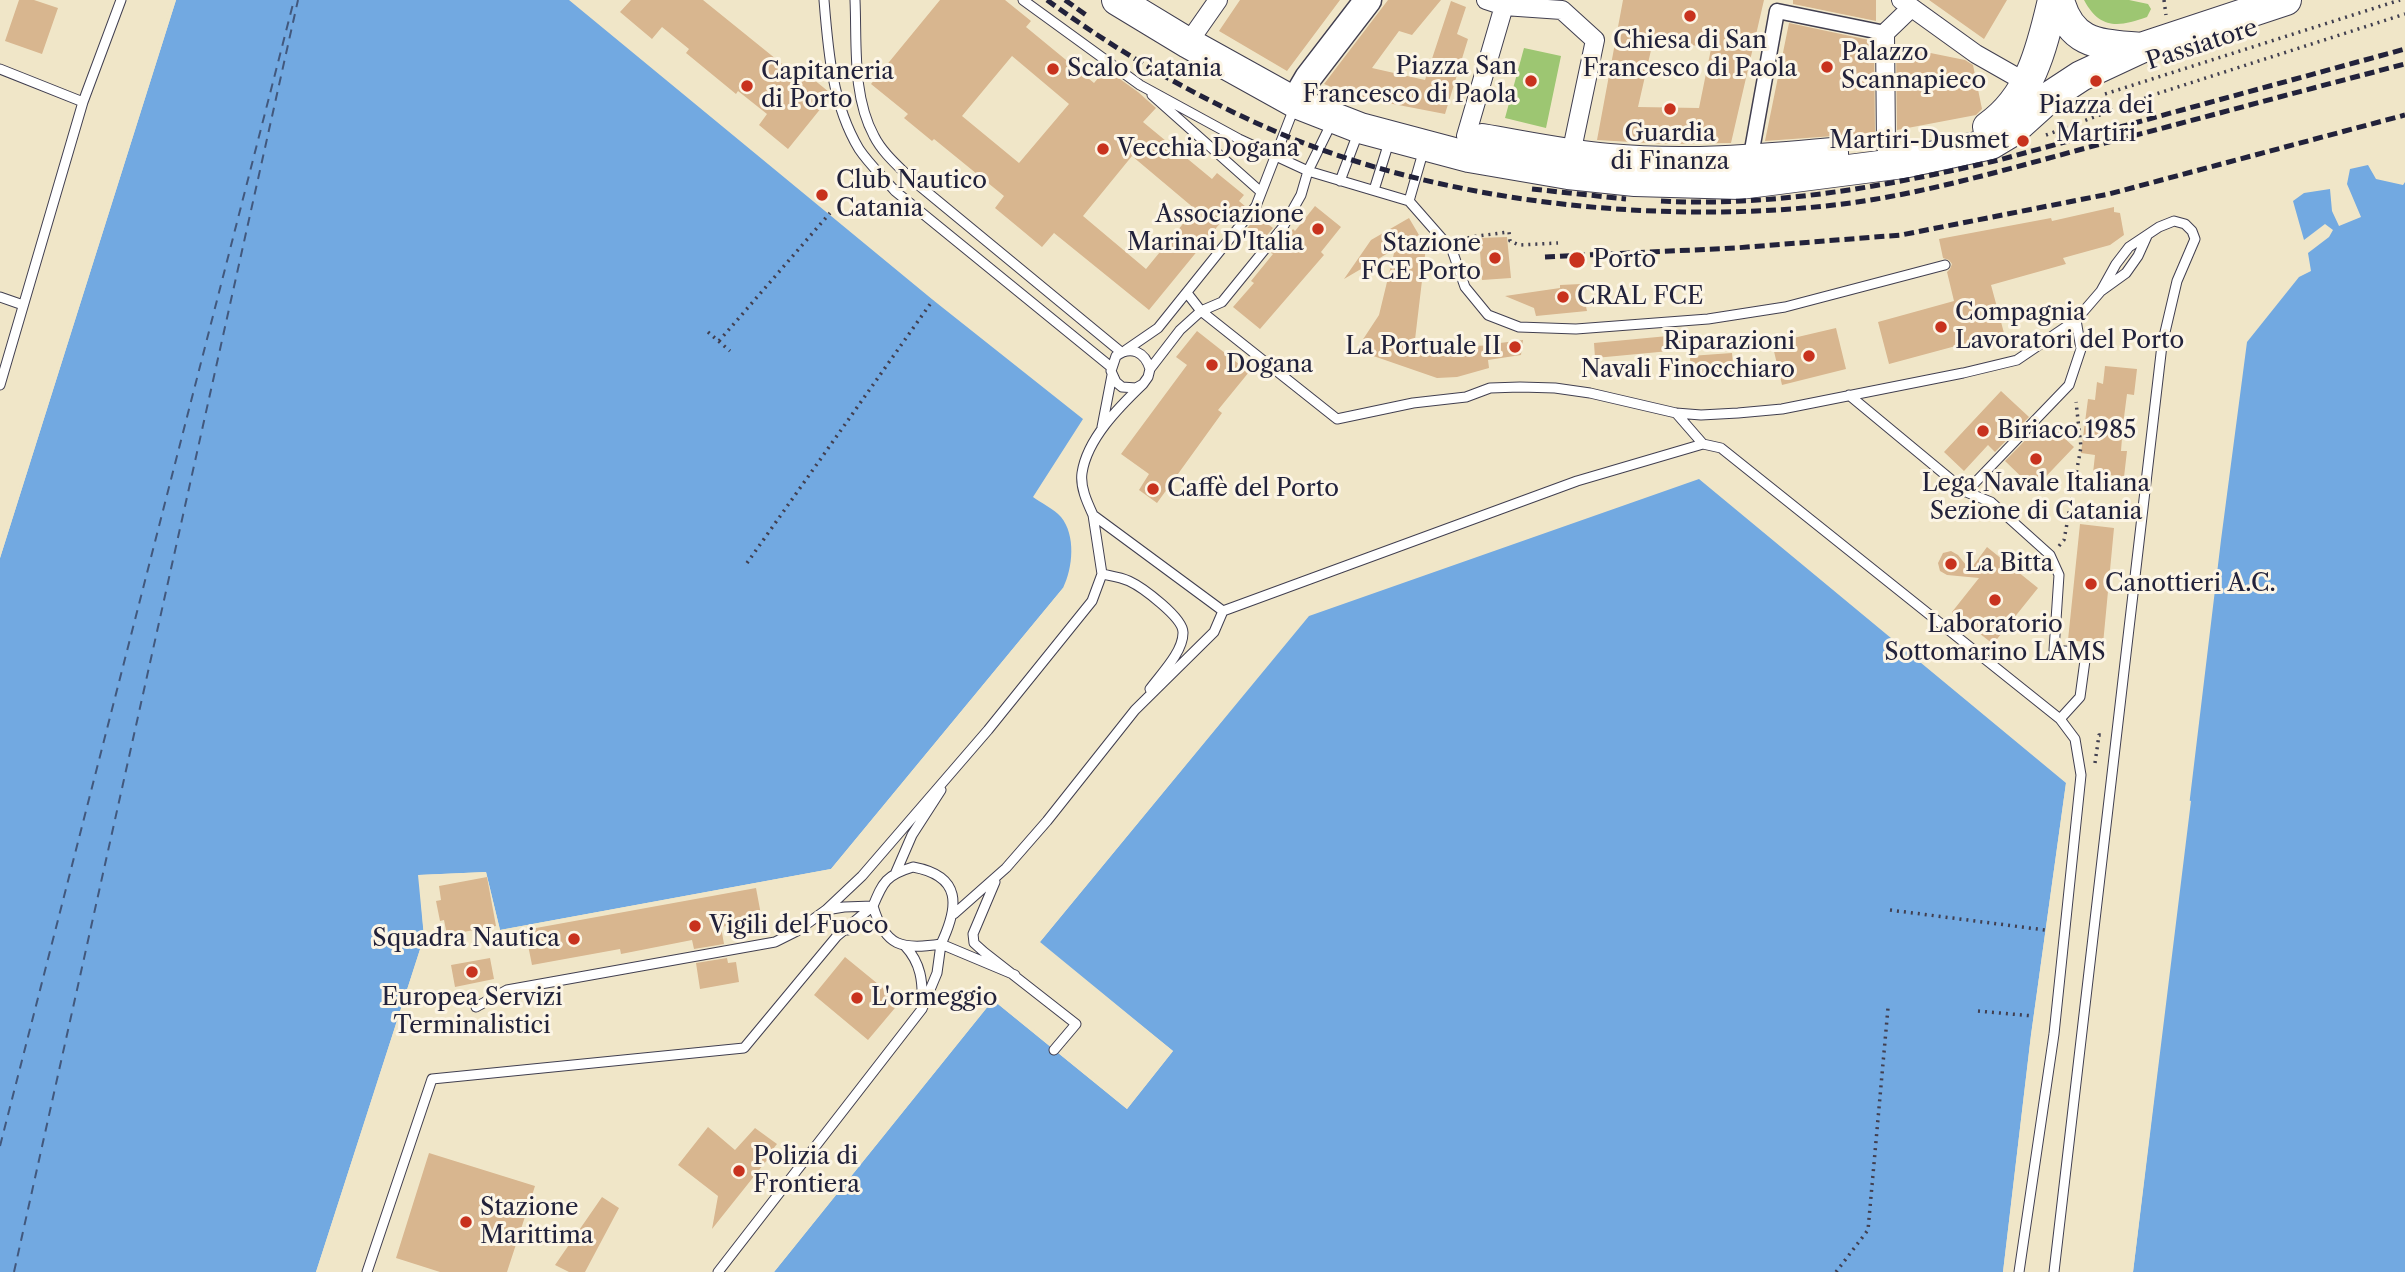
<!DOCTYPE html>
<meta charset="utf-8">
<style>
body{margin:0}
canvas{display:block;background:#f0e6c8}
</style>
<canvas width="2405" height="1272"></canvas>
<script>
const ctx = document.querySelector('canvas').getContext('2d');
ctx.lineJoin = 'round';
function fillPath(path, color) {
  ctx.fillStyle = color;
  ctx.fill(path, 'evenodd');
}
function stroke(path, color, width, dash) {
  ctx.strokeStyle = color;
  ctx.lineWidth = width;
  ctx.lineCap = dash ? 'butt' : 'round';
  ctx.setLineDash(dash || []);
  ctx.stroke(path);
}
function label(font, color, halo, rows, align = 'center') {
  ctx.font = font + ' "Libre Caslon Text",serif';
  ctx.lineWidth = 6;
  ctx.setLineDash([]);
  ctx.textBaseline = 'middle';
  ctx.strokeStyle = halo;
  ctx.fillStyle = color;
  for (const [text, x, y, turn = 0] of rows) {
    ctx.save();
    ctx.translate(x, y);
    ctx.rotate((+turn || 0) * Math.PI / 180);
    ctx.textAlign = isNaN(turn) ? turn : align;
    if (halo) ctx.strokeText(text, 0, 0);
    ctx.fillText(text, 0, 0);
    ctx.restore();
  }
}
fillPath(new Path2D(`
 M2084 0H2129L2148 4 2151 9 2147 17C2119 27 2100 30 2084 0Z
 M1524 48 1561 56 1546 128 1505 118Z`), '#9dc672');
fillPath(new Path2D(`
 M176 0H569L933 300 1083 419 1033 497C1041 503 1054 509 1061 517 1076 535 1073 568 1063 588L831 869 500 930 486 872 419 875 424 937 316 1272H0V558Z
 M2368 165 2376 179 2403 185 2405 182V1272H2133L2221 540 2247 342 2299 277 2311 271 2308 253 2329 237 2333 230 2325 224 2304 240 2293 201 2304 193 2330 189 2332 211 2339 226 2361 217 2347 184 2350 169Z
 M1699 479 2066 783 2031 1035 2003 1272H774L993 1000 1127 1109 1173 1051 1039 943 1309 616Z`), '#72a9e1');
fillPath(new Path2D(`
 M172 0H176L0 558V547Z
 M1063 588 1066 590 833 872 500 933 496 931 484 876 422 879 427 937 320 1272H316L424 937 418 875 486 872 500 930 831 869Z
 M1223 715 1225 717 1040 942 1173 1051 1127 1109 993 1000 774 1272H770L991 997H995L1126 1104 1168 1052 1037 945 1036 942Z
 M2066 783H2069L2034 1035 2007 1272H2003L2031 1035Z
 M2187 800 2191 801 2133 1272H2130Z`), '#f0e6c8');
stroke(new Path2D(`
 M0 1146 294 0
 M14 1272 298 0`), '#42587d', 2, [9, 7]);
fillPath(new Path2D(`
 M19 0H34L58 8 42 54 5 41Z
 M631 0H703L797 76 802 70 829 92 830 97 788 149 759 125 767 114 738 91 736 94 686 53 689 49 662 27 652 39 620 12Z
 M940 0H1005L1031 21 1026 27 1094 83 1106 69 1138 92 1156 108 1143 122 1212 179 1217 173 1244 195 1239 201 1246 207 1234 222 1226 216 1149 310 1054 233 1042 247 1018 227 995 208 1004 196 934 139 932 141 904 118 908 114 871 84ZM1012 56 1069 104 1019 163 962 116ZM1132 156 1195 209 1146 269 1083 216Z
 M1240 0H1340L1287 71 1219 31Z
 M1388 0H1441L1412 35 1399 31 1372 68 1425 80 1451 1 1466 7 1457 34 1468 39 1445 114 1357 97 1324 84Z
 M1623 0H1764L1731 143 1665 144 1597 140ZM1654 37 1711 49 1699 108 1638 107Z
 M1793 0H1876V21L1793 4Z
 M1929 0H2007L1984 39Z
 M1789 23 1874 41 1875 133 1765 141Z
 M1896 46 1965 60 1973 65 1982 109 1976 115 1897 130Z
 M1315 206 1341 227 1321 252 1324 255 1260 329 1233 307 1254 283 1251 281 1273 254 1271 253 1284 237 1286 239 1293 229 1295 231Z
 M2114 207V212L2120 213 2124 235 2110 245 2063 258 2066 264 1991 285 2004 333 1889 364 1878 322 1954 301 1947 272 1950 269 1952 264 1949 260 1943 258 1939 239 2051 218 2052 221Z
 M1257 216 1273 228 1260 244 1245 231Z
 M1409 218 1426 247 1414 348 1500 345V343L1523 340 1521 355 1488 360 1489 368 1457 377 1437 378 1356 350 1379 315 1395 249 1344 279 1371 240Z
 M1507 237 1511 278 1482 280 1479 238Z
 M1581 284 1587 311 1536 316 1534 308 1505 296 1560 288V285Z
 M1836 328 1846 369 1782 385 1772 343Z
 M1197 331 1249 372 1218 410 1222 413 1157 503 1139 490 1149 474 1121 454 1187 365 1176 357Z
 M1689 334 1691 349 1595 358 1594 343Z
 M1732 353 1734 376 1691 379 1690 356Z
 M2105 366 2137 369 2134 395 2127 394 2123 425 2121 451H2127L2124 477 2093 473 2095 455 2081 453 2088 399 2095 400 2097 382 2103 384Z
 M2001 391 2029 417 1995 452 1988 445 1964 471 1944 452Z
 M2048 423 2074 447 2034 489 2005 461 2039 426 2042 429Z
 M2080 524 2114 528 2103 644 2068 640Z
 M1987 547 2038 588 1993 644 1952 612 1979 578 1947 575 1940 571 1938 563 1943 553 1951 551 1958 555 1970 570Z
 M487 877 496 926 447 935 444 920 440 921 436 901 441 900 439 886Z
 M756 888 762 920 721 927 724 944 694 949 692 940 621 954 620 949 532 965 525 930Z
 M845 957 900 1002 868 1040 814 995Z
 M490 958 494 979 455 987 451 965Z
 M727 958 728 963 736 962 739 982 700 989 696 963Z
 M708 1127 735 1150 755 1128 777 1144 769 1154 771 1155 712 1229 718 1196 678 1165Z
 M429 1153 535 1186 507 1272H440L396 1258Z
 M602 1197 619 1208 585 1272H569L555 1265Z`), '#d8b68f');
const service = new Path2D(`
 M824 0C828 50 832 104 859 149 869 164 883 177 895 191L1111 367
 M855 0C857 44 852 95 874 136 882 152 897 165 910 178L1121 352
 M1023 0 1140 85 1239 139 1308 171 1409 201 1452 250 1465 287 1488 315 1519 327 1576 329 1708 319 1785 307 1945 265
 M0 69 83 102 121 0
 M1152 95 1261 192
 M1340 181 1358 133
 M1374 190 1390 139
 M1409 201 1424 149
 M1187 293 1201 311 1337 419 1413 403 1466 397 1490 388 1520 387 1555 388 1590 393 1676 413 1701 415 1738 413 1782 409 1963 373 2017 360 2076 320 2101 291 2126 273 2138 256 2147 236
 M0 297 23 305
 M1126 350 1158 328 1256 206 1294 108
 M1150 369C1145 352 1131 345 1116 356L1111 371 1116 382 1122 387 1136 388 1143 384 1148 377 1150 369 1180 330 1201 311 1222 302 1283 227 1301 195 1308 171 1332 122
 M1143 384C1119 407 1087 439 1082 473 1080 487 1087 502 1093 515L1223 611 1577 481 1703 444 1721 448 2060 719 2075 739 2081 775 2054 1034 2019 1272
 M0 385 83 102
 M1849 395 1966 492 1991 502 2050 555 2059 575 2054 650 2086 653 2080 697 2060 719
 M1676 413 1703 444
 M1102 427 1112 375
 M1966 492 2069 385 2081 349 2076 320
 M1102 574C1111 576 1120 577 1129 581 1142 587 1184 618 1183 633 1183 652 1161 674 1150 689
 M913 867C962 876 959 906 941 944 902 950 885 947 873 906 883 882 886 875 913 867Z
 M896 872 912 835 941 790
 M995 882 973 934 974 943 984 952 1076 1024 1054 1050
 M826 910 844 907 873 906
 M954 914 1006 868 1047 821 1135 710 1214 632 1223 611
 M848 930 878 923
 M905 946C921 963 923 982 922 1004
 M476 1007 507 990 775 942 797 931 826 910 862 876 988 730 1092 601 1102 574 1093 515
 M367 1272 432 1079 744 1048 837 936 873 906
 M718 1272 922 1009 937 973 941 944 1015 975
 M2054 1272 2162 345 2177 281 2195 239 2192 231 2185 224 2174 221 2159 227 2129 247 2116 264 2101 291`);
const pedestrian = new Path2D(`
 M1750 161 1777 11 1885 33`);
const minor = new Path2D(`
 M1486 0 1504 6
 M1901 0 1976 54 2027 83
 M1188 43 1218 0
 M1466 136 1504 6 1562 10 1595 40 1571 154
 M1886 147 1885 33 1911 8`);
const secondary = new Path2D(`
 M1298 95 1308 78 1368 0`);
const primary = new Path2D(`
 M1117 0 1188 43 1296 103 1360 128 1469 157 1568 174 1635 181 1740 184 1903 163 1991 144 2011 132 2052 95 2081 76 2141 48 2286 0
 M2059 0C2071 46 2101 44 2141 48
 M1988 127C2031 97 2042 47 2053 0
 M1482 139C1524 146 1566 155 1609 159 1683 166 1758 160 1833 153`);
stroke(service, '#413f50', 11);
stroke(pedestrian, '#413f50', 17);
stroke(minor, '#413f50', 20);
stroke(secondary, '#413f50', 29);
stroke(primary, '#413f50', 32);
stroke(new Path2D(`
 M2164 0 2166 15
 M2105 94 2400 0
 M2046 135 2156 94 2405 14
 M1462 242 1470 237 1509 232 1510 241 1519 245 1558 243
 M708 332 730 351
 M719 341 830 213
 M2059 546 2064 540 2081 447 2076 402
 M747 563 933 300
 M2095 763 2099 735H2102
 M1890 910 2045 930
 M1978 1011 2033 1016
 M1836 1272 1868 1230 1888 1008`), '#413f50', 3.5, [2, 5]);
stroke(service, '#fff', 9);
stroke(pedestrian, '#fff', 14);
stroke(minor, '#fff', 18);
stroke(secondary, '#fff', 26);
stroke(primary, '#fff', 30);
stroke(new Path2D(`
 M1047 0C1114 49 1187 92 1263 126 1435 204 1665 227 1851 203 1936 191 2018 166 2101 144 2203 118 2304 90 2405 64
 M1065 0 1089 17
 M1532 189 1626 199
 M1661 201C1775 207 1888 186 1999 160L2405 49
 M1545 257 1735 248 1901 235 2109 194 2405 115`), '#22223b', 5, [10, 5]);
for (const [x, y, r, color] of [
 [1690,16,7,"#c8321e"],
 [1827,67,7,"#c8321e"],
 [1053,69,7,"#c8321e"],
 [1531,81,7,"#c8321e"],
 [2096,81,7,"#c8321e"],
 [747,86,7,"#c8321e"],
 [1670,109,7,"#c8321e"],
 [2023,141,7,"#c8321e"],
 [1103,149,7,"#c8321e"],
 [822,195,7,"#c8321e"],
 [1318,229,7,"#c8321e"],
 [1495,258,7,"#c8321e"],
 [1577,260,9,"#c8321e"],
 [1563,297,7,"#c8321e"],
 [1941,327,7,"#c8321e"],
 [1515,347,7,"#c8321e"],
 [1809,356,7,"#c8321e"],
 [1212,365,7,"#c8321e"],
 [1983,431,7,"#c8321e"],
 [2036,459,7,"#c8321e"],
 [1153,489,7,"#c8321e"],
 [1951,564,7,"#c8321e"],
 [2091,584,7,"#c8321e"],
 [1995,600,7,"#c8321e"],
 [695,926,7,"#c8321e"],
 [574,939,7,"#c8321e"],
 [472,972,7,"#c8321e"],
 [857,998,7,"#c8321e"],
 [739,1171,7,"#c8321e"],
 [466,1222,7,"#c8321e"]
]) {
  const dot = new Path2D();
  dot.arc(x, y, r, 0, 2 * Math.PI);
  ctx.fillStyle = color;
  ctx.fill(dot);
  stroke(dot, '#fcf5e5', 2.5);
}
label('24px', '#22223b', '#fcf5e5', [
 ["Chiesa di San",1690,41,"center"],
 ["Francesco di Paola",1690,69,"center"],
 ["Palazzo",1841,53],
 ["Scannapieco",1841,81],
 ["Piazza San",1517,67,"right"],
 ["Francesco di Paola",1517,95,"right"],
 ["Scalo Catania",1067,69],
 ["Capitaneria",761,72],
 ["di Porto",761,100],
 ["Piazza dei",2096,106,"center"],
 ["Martiri",2096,134,"center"],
 ["Guardia",1670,134,"center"],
 ["di Finanza",1670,162,"center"],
 ["Martiri-Dusmet",2009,141,"right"],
 ["Vecchia Dogana",1117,149],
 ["Club Nautico",836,181],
 ["Catania",836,209],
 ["Associazione",1304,215,"right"],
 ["Marinai D'Italia",1304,243,"right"],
 ["Stazione",1481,244,"right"],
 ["FCE Porto",1481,272,"right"],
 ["Porto",1593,260],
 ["CRAL FCE",1577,297],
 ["Compagnia",1955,313],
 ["Lavoratori del Porto",1955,341],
 ["Riparazioni",1795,342,"right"],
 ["Navali Finocchiaro",1795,370,"right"],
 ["La Portuale II",1501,347,"right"],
 ["Dogana",1226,365],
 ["Biriaco 1985",1997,431],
 ["Lega Navale Italiana",2036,484,"center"],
 ["Sezione di Catania",2036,512,"center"],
 ["Caffè del Porto",1167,489],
 ["La Bitta",1965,564],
 ["Canottieri A.C.",2105,584],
 ["Laboratorio",1995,625,"center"],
 ["Sottomarino LAMS",1995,653,"center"],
 ["Vigili del Fuoco",709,926],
 ["Squadra Nautica",560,939,"right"],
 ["Europea Servizi",472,998,"center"],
 ["Terminalistici",472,1026,"center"],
 ["L'ormeggio",871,998],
 ["Polizia di",753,1157],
 ["Frontiera",753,1185],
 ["Stazione",480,1208],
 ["Marittima",480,1236]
], 'left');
label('24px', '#22223b', '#fcf5e5', [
 ["Passiatore",2202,45,-18]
]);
</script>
